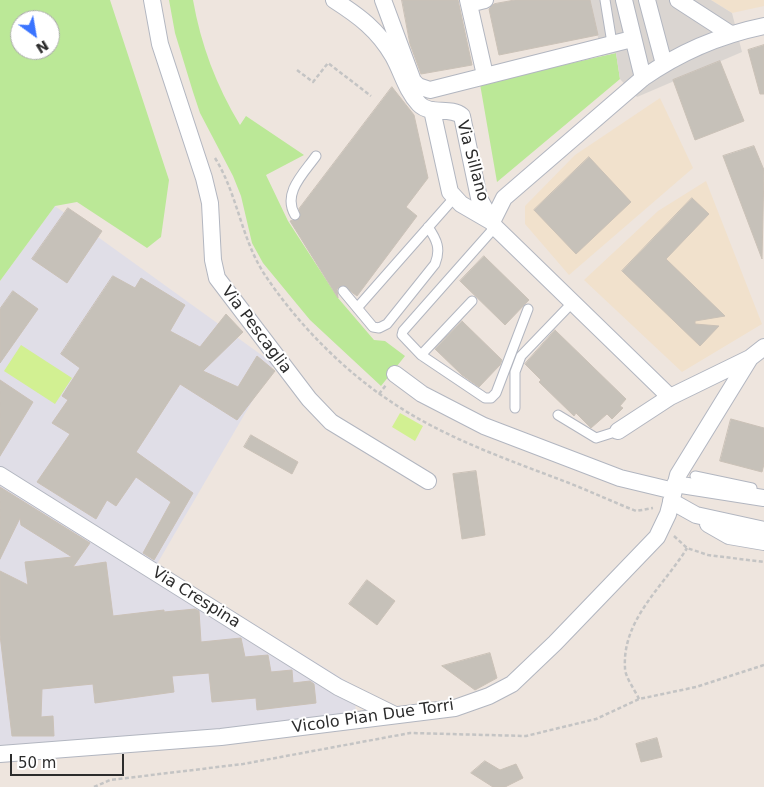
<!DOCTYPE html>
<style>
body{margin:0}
#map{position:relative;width:764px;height:787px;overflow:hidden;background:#eee5de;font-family:"DejaVu Sans",sans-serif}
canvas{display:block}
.north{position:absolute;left:10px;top:10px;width:50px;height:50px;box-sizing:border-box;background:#fff;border:1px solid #ababab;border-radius:50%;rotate:148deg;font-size:14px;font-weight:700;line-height:20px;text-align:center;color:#2c2c2c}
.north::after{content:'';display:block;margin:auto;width:18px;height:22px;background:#3a74ff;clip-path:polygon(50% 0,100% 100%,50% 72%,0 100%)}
.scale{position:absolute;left:10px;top:754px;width:114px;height:22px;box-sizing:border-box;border:2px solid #2c2c2c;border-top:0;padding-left:6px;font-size:15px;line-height:18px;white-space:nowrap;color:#2c2c2c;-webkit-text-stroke:4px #fff;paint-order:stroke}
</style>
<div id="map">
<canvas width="764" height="787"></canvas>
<div class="north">N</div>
<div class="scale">50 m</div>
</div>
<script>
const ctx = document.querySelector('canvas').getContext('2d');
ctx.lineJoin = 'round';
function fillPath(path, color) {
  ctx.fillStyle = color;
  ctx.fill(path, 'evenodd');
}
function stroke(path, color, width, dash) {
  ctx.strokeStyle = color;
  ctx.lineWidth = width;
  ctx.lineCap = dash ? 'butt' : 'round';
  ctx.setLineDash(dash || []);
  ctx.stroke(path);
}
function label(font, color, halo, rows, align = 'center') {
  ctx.font = font + ' "DejaVu Sans",sans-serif';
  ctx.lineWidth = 4;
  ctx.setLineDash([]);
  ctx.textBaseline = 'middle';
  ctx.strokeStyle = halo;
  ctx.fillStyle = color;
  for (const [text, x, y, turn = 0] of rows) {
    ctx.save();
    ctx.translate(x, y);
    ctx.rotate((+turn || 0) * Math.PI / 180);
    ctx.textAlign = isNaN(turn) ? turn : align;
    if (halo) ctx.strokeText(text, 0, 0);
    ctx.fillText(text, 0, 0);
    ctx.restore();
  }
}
fillPath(new Path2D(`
 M55 206 274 364 157 564 354 686 357 729 116 754 0 762V281Z`), '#e0dee7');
fillPath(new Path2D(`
 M711 0H764V6L732 13Z
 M660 98 693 168 569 275 525 224V206L575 155Z
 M706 181 762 324 682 372 584 280 658 211Z`), '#f1e1cc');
fillPath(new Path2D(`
 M0 0H110L169 180 161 237 147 248 77 202 55 206 0 281ZM20 20H50V50H20Z
 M169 0H193C201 45 216 85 240 125L246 116 304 155 266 175 288 221 338 298 374 340 385 341 405 356 381 386 310 320 263 263 252 243 241 196 233 176 200 113 193 92 175 33Z
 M616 53 620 79 497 182 480 84Z`), '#bbe897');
fillPath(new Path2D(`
 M21 345 72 378 55 404 4 371Z
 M400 413 423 426 415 441 392 427Z`), '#d2f092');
fillPath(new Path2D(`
 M590 0H711L732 13 742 52 637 97 620 79 616 53 602 56Z`), '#dad5d1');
const building = new Path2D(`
 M402 0H458L472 65 421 74 410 44Z
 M515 0H590L598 35 499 55 489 9 494 4Z
 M764 45V94H760L748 50Z
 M720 61 744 121 695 140 673 80Z
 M392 87 414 115 428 178 406 207 417 216 357 296 342 285 337 289 338 298 290 221 300 218 299 209Z
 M754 146 764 170 762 259 723 156Z
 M589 157 631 202 576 254 534 210Z
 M692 198 709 214 666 259 725 316 695 321V324L719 326 700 346 622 271Z
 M68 208 102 231 67 283 32 259Z
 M484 256 529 300 505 325 460 281Z
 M113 276 135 288 141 278 185 305 170 331 200 347 226 314 243 332 203 371 238 387 257 356 275 371 237 420 180 384 136 452 193 493 154 560 143 553 171 502 136 477 116 506 107 500 96 519 37 482 70 434 52 423 68 400 62 396 80 368 61 354Z
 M13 291 38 309 0 363V309Z
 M462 321 502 360 500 365 479 387 462 375 435 349Z
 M555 330 626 399 620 406 623 408 612 419 607 414 591 428 576 413 574 416 539 382 541 380 525 364Z
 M0 380 33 402 0 456Z
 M731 419 764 428V464L762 472 720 461Z
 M251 435 298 462 292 474 244 447Z
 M476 471 485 535 462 539 453 474Z
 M0 487 90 543 73 567 106 562 113 616 164 610V612L195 609 199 611 201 642 241 638 245 657 268 655 271 672 292 670 293 683 310 681 314 684 316 703 257 710 256 698 212 702 209 673 172 676 174 692 95 703 93 684 42 689 41 717 53 716 54 736H12L0 635V571L28 585 25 562 72 557 21 525 20 518 0 559Z
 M367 580 395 601 377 625 349 604Z
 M490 653 497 678 475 690 442 666Z
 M657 738 662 757 641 762 636 744Z
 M485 761 500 770 516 764 523 778 505 787H493L471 773Z`);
fillPath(building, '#c6c1b9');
stroke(building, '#cac1b7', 1);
const service = new Path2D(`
 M605 0 612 43
 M295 215C282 193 304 173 316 156
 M495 227 403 331 402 335 421 355 485 398H491L496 393 528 309
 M343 291 373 327 379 328 387 324 435 264C441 249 437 240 428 227
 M357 308 454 198
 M421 355 472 301
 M515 408V372L521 356 572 303
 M558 415 596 438 618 431
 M695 476 752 488`);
const minor = new Path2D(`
 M152 0 160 44 204 178 210 203 213 260 217 278 309 399 331 422 428 481
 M334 0C359 16 378 30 393 56 402 72 406 90 419 104 431 116 450 106 462 116L479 198 495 227 670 397
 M383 0 413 81 418 86 430 90 632 39
 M468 0 485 75
 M624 0 643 78
 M647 0 664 64
 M678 0 729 33
 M469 4 485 0
 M432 110 450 192 461 204 492 222
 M492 222 504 198 643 78C680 52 720 35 764 26
 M395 374 422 394 484 426 620 478 674 491
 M618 431 670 397 750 358 764 347
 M0 475 338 687 395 715
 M675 484 764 498
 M671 501 696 515 764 530
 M708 524 729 536 764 542
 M0 754 221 737 455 708 489 696 512 684 555 643 657 537 668 514 678 475 750 358`);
stroke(service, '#b2b6c0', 11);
stroke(minor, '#b2b6c0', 18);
stroke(new Path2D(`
 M297 70 313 82 328 63 371 96
 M215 158C238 195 241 239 265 275 296 322 344 371 390 401 444 438 509 460 569 483 592 492 613 502 636 511L653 508
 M379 394 386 385
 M674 536 687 548 708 555 764 562
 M639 699C635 690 625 677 625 668 622 619 664 586 687 548
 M94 787 110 780 243 764 410 733 526 736 596 719 639 699 696 687 764 665`), '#c4c4c4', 2.5, [4, 2.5]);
stroke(service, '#fff', 9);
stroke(minor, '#fff', 16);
label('16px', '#2c2c2c', '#fff', [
 ["Via Sillano",472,161,75],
 ["Via Pescaglia",256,330,53],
 ["Via Crespina",196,598,32],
 ["Vicolo Pian Due Torri",373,717,-8]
]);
</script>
